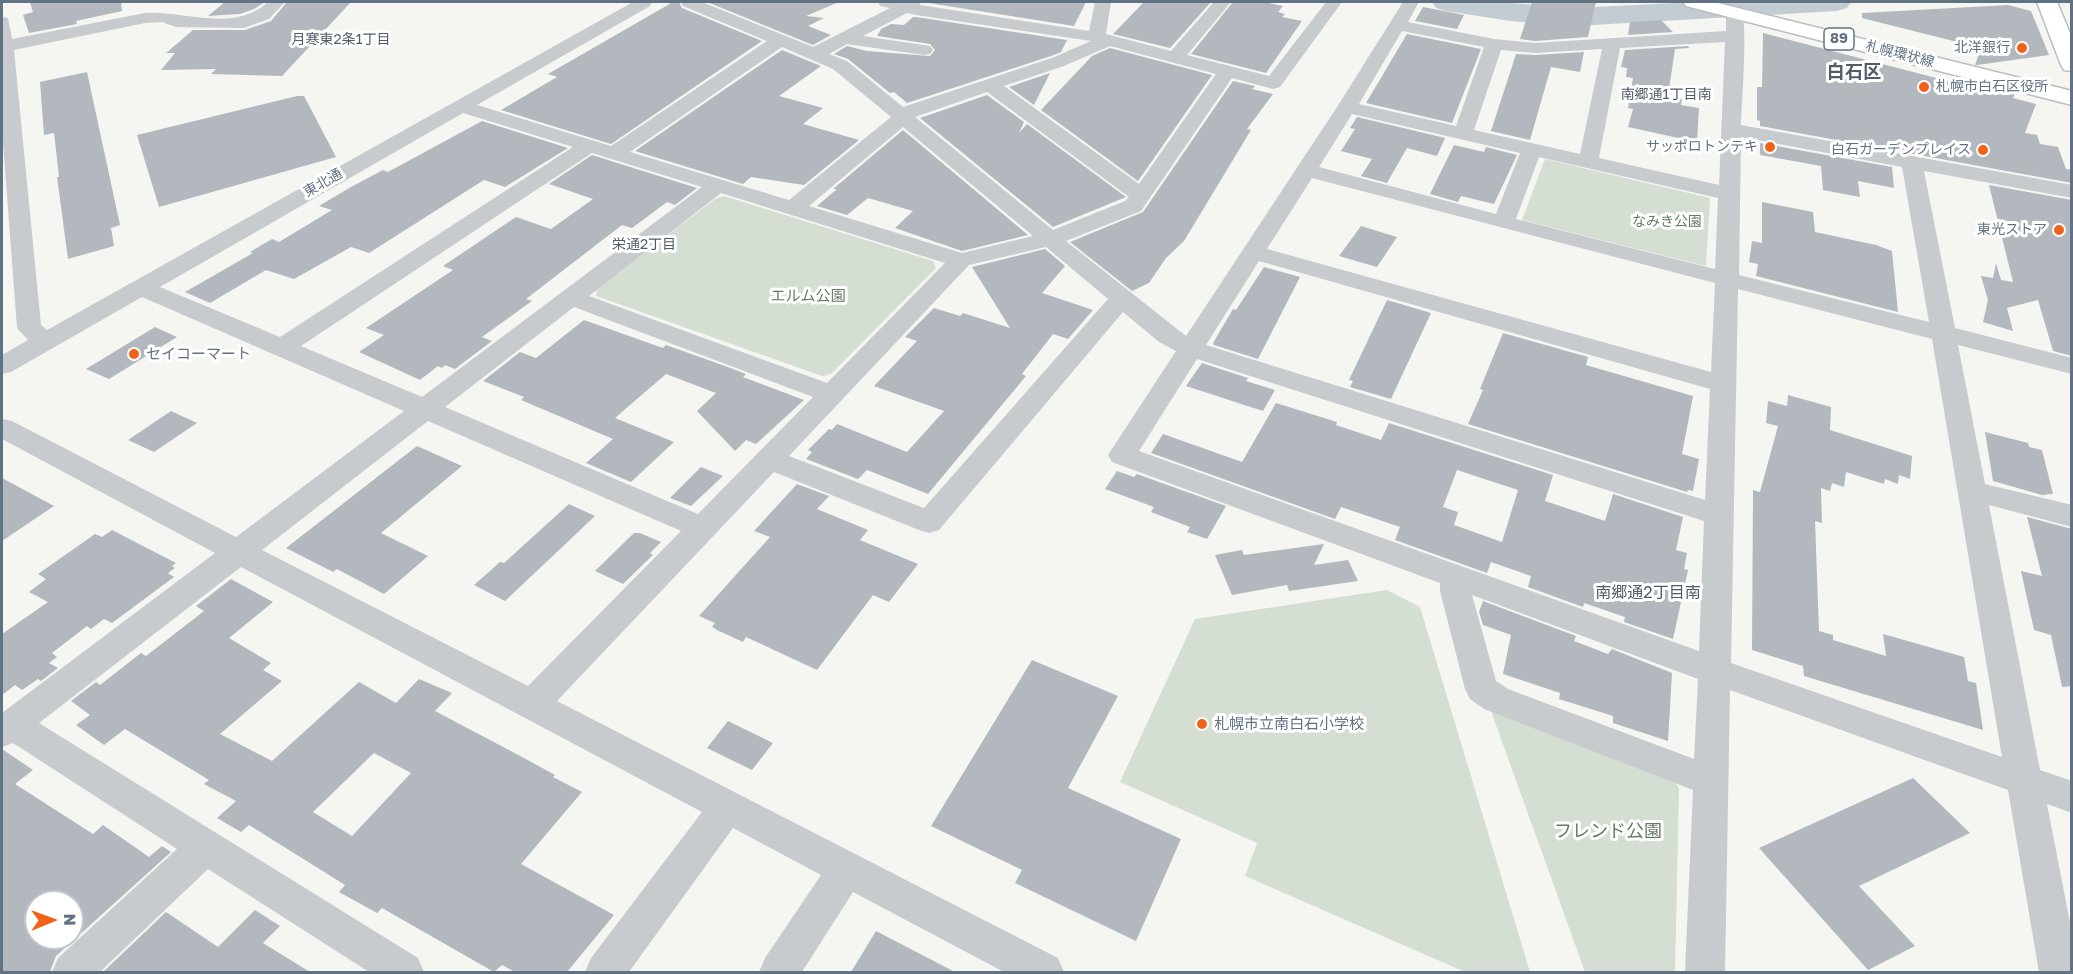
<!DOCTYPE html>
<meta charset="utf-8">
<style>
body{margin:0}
#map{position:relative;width:2073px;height:974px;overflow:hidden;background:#f5f6f1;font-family:"Golos Text",sans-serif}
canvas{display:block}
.frame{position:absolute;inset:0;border:3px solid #627285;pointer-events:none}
.north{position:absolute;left:24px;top:890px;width:60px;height:60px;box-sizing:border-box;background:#fff;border:2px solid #c0c7ce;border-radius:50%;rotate:89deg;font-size:16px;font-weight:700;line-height:24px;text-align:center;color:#627285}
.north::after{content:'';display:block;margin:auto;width:21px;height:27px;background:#f16117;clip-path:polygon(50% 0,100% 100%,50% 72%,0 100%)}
</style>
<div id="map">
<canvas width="2073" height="974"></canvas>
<div class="frame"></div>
<div class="north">N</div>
</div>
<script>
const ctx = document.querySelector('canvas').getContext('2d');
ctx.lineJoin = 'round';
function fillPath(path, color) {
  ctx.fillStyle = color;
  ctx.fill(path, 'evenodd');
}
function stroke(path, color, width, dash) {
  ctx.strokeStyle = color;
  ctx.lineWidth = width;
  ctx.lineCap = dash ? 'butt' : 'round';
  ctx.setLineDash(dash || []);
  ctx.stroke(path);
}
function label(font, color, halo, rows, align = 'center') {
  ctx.font = font + ' "Golos Text","Noto Sans JP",sans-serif';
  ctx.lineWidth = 6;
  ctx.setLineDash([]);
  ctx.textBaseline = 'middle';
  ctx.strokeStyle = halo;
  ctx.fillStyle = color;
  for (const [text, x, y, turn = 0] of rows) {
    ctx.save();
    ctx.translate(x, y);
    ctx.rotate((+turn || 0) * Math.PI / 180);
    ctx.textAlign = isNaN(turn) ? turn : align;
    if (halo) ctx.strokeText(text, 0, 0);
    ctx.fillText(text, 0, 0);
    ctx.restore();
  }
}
fillPath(new Path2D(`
 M1545 159 1710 198 1706 266 1522 220Z
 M724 196 933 261 936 268 831 374 822 376 596 296 597 289 715 199Z
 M1387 590 1420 607 1530 972H1465L1245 876 1257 843 1120 782 1195 619Z
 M1491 711 1674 781 1679 788 1675 972H1585Z`), '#d5ded2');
fillPath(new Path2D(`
 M1432 2H1498L1575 8 1695 2H1851L1847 8 1837 11 1575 26 1510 21 1446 11 1436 8Z`), '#c2ccd2');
fillPath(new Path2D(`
 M30 2H121L122 11 76 21 77 24 29 33 23 15 33 12Z
 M225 2H265L254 9 240 14 208 16Z
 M287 2H351L282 76 211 74 216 69 161 70 175 53H166L193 30H245L271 21Z
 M673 2H679L682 8 762 41 611 144 501 110 557 77 548 74Z
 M707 2H839L806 16 824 18 808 26 831 35 813 45Z
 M922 2H1086L1074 26Z
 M1144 2H1211L1170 48 1113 34Z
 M1233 2H1264L1283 6 1278 12 1285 14 1282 17 1302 21 1266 73 1191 54Z
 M1532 2H1596L1588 37 1535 41 1520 39Z
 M2008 5 2031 11 2049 55 1977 65H1975L1981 48 1862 18V13Z
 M1423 7 1464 15 1457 29 1415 21Z
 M913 17H916L1067 40 1061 52 1051 56 907 103 894 92 890 93 848 59 834 54 847 46 867 51 930 56 935 50 930 44 877 36 881 29 891 24 904 25Z
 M1661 20 1673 32 1628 35 1630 22Z
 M1763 33 1967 86 1968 82 2015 94 2013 98 2036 104 2025 133 2037 135 2040 144 2058 147 2066 169 2072 170V183L1760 126V121L1757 120V87H1762Z
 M1407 34 1481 49 1452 123 1366 103Z
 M1688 46 1689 48 1675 49 1668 96 1682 99 1681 105 1699 108 1697 142 1628 127 1633 109 1628 108 1633 78 1626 77 1627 68 1621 67 1625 50Z
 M1110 48 1212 75 1138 181 1041 110 1092 56Z
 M782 50 821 66 779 96 823 108 803 124 859 140 804 185 751 177 743 184 635 151Z
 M1584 52 1580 72 1551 67 1530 140 1491 131 1516 54 1535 55Z
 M87 72 120 225 111 228 114 246 68 259 57 177H59L54 133 44 135 40 82Z
 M1050 73 1034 105 1009 87Z
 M1233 81 1255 86 1252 89 1273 94 1247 129 1251 130 1184 241 1166 258 1149 283 1132 291 1070 242 1143 212Z
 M987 95 1024 122 1019 133 1027 124 1126 197 1053 227 920 118Z
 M297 96H304L336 157 159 207 137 135Z
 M1357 117 1445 138 1437 156 1407 148 1387 183 1361 176 1372 159 1341 151 1355 129 1350 128Z
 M482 121 568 148 505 187 484 180 369 253 351 247 294 279 266 270 210 303 185 292 253 253 250 252 272 239 279 242 332 210 319 206 351 187 383 170 388 172Z
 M903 130 1028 235 962 251 895 228 913 211 868 198 847 215 817 206 837 189H833Z
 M1760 143 1892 167 1894 188 1858 181 1860 197 1823 190 1821 166 1760 155Z
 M1454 145 1484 152 1486 147 1517 155 1494 204 1461 196 1458 202 1430 194Z
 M592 155 697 188 675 205 667 202 632 228 622 225 526 299 532 301 482 337 492 341 455 369 445 365 442 368 438 366 420 380 359 352 384 335 366 328 453 270 443 266 516 217 551 229 593 199 549 184Z
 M1989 185 2072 200V356L2053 351 2038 300 2007 308 2013 331 1983 322 1988 300 1981 276 1993 278 1996 263 2001 280 2013 282Z
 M1762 202 1813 212 1815 232 1876 245 1892 251 1898 312 1756 276 1758 264 1749 262 1752 241 1762 243Z
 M1361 226 1397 237 1377 267 1339 256Z
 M1045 249 1065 266 1042 293 1093 310 1068 339 1053 334 1022 374 1026 376 928 494 867 470 858 479 806 459 812 452 808 450 829 429 832 430 837 424 907 452 944 411 874 386 917 341 905 337 934 308 960 316 963 313 1010 328 972 267Z
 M1264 267 1300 277 1258 359 1214 345 1213 343 1233 309 1236 310Z
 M1387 300 1431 313 1391 399 1350 387 1353 381 1349 380Z
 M584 320 663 348 666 345 725 366 746 374 743 377 804 400 756 444 746 440 735 451 697 411 716 393 666 374 615 418 674 442 631 482 586 463 613 439 521 400 524 397 483 381 520 352 536 358Z
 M155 327 177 337 109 379 86 369Z
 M1503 333 1588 357 1586 365 1693 396 1682 454 1699 459 1693 491 1688 490 1687 492 1468 424 1483 390 1480 389Z
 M1202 363 1248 378 1246 381 1275 390 1263 411 1186 386Z
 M1788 395 1831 407 1830 430 1912 456 1910 479 1899 475 1898 484 1885 479 1884 484 1846 472 1844 487 1832 483 1830 491 1821 488 1822 523 1815 521 1819 631 1833 635V640L1886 656 1883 634 1964 657 1968 681 1976 683 1983 730 1804 676 1803 666 1752 650 1753 490 1760 492 1778 426 1766 423 1768 401 1787 406Z
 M1276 403 1337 422 1336 425 1381 440 1389 423 1553 475 1545 501 1605 521 1613 494 1683 517 1676 550 1687 553 1684 569 1688 570 1673 639 1624 622 1625 617 1584 603 1583 607 1528 587 1531 576 1491 562 1487 573 1395 540 1400 527 1341 507 1335 519 1151 453 1163 434 1242 462ZM1457 470 1518 490 1502 542 1454 525 1458 512 1443 507Z
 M171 411 197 423 154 452 128 440Z
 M1985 432 2028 443 2029 447 2042 450 2053 494 2042 495 1993 481Z
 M417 446 462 466 381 533 428 556 384 594 337 569 333 572 286 548Z
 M701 467 723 476 691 506 670 498Z
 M1117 471 1134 477 1137 474 1226 506 1207 539 1187 532 1190 527 1151 512 1154 507 1105 489Z
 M2 478 54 506 2 541Z
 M797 484 829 496 817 509 868 530 860 540 918 564 889 602 873 595 817 670 746 637 743 642 719 631 712 627 715 623 699 616 770 537 754 531Z
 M569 504 595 516 505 601 474 585 500 562 504 563Z
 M2027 517 2072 529V686L2062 687 2051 635 2034 630 2021 571 2042 576Z
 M112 530 176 563 172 566 175 568 168 573 174 577 112 623 104 619 91 629 87 626 52 653 57 657 49 663 58 668 41 681 38 679 22 690 15 685 2 695V634L48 602 29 592 46 579 38 574 95 534 102 537Z
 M634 533H640L661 542 650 553 653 555 623 584 595 571Z
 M1324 544 1314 565 1348 560 1358 581 1289 591 1287 585 1232 595 1215 555 1242 550 1244 555Z
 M231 579 273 602 229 638 271 663 263 670 282 681 220 734 272 761 359 682 396 703 419 679 452 693 435 711 524 758 555 775 553 777 582 792 521 864 614 915 567 972H515L502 965 494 972 382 908 377 913 339 892 345 885 249 825 241 832 217 818 236 801 204 784 209 780 125 729 104 745 76 725 90 715 71 701 96 682 100 685 141 653 146 656 204 611 196 606ZM374 753 411 773 352 836 313 812Z
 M1483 601 1576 636 1574 641 1608 654 1612 649 1672 673 1668 741 1613 723V716L1559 699 1560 693 1503 674 1511 635 1483 625 1479 612Z
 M1032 660 1118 696 1068 788 1181 839 1136 941 1015 883 1022 870 931 826Z
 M728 721 773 743 752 770 707 748Z
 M2 749 33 770 15 784 93 834 103 825 149 857 162 846 171 852 56 956 50 972H2ZM36 902H72V938H36Z
 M1913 778 1970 833 1859 886 1915 946 1868 970 1759 848Z
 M255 910 280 926 263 943 310 972H103L166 912 218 947Z
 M876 931 955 972H851Z`), '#b2b8be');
const major = new Path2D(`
 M1683 2H1714L2072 91V105L1686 6Z
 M2037 2H2057L2072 38V71L2064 70 2061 65Z`);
stroke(major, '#babdc1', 3);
fillPath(new Path2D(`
 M268 2H285L269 19 244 28 176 27 162 22 145 23 14 50 41 325 47 330 633 2H652L650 6 477 105 611 146 767 41 683 6 681 2H702L813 47 890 8 880 6 878 2H920V5L1089 31 1095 2H1111L1106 34 1171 51 1214 2H1231L1187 55 1269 76 1326 2H1342L1280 87 1273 89 1232 78 1141 211 1066 241 1186 336 1337 107 1403 2H1419L1408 22 1494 39 1535 43 1726 31V13L1729 9H1741C1748 20 1742 106 1741 125L2072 185V198L1924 171 1955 328 2072 358V374L1958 345 1985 484 2072 505V527L1989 505 2040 770 2072 781V813L2047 804 2072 933V972H2039L2008 790 1730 690 1725 972H1685L1693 790 1484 709 1470 699 1465 689 1440 591V583L1112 462 1108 455 1176 351 1159 342 1123 312 939 530 929 533 919 530 774 472 557 701 1058 958 1064 972H1004L853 892 802 972H759L765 958 821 875 733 828 629 972H585L591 958 702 812 241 567 39 723 418 958 424 972H369L208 869 100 972H52L58 958 177 849 13 743 2 747V713L215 553 2 439V419L12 421 236 537 404 411 142 297 11 372 2 374V355L28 340 17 328 2 129V17L8 18 12 39 145 13C186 11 234 33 268 2ZM907 13 916 15 1091 41 1052 58 903 107 847 61 829 54 847 44 924 55 930 54 933 50 930 46 863 36ZM1402 31 1484 47 1456 126 1359 104ZM1725 42 1719 185 1599 158 1620 48ZM1110 46 1216 74 1139 184 1004 86 1064 66ZM782 47 833 69 891 117 789 200 630 152ZM1602 49 1580 154 1474 130 1501 50 1535 53ZM987 92 1129 197 1125 201 1053 230 915 117ZM463 113 573 147 280 337 160 287ZM1352 114 1520 153 1496 214 1319 167ZM903 127 1033 236 962 253 809 206ZM1741 137 1902 167 1929 322 1739 275ZM592 153 702 187 422 397 301 346ZM1539 157 1718 198 1715 269 1516 219ZM1312 178 1715 283 1711 372 1267 249ZM721 193 945 263 827 383 589 296ZM1046 247 1108 299 924 508 789 456 969 265ZM1259 261 1710 389 1705 500 1206 345ZM1738 289 1932 339 2002 757 1731 663ZM574 307 813 397 698 514 445 407ZM1197 359 1704 521 1699 651 1139 451ZM428 421 681 531 528 686 262 550ZM1472 595 1698 679 1694 759 1508 689 1496 681Z`), '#c8cbce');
fillPath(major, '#fff');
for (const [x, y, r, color] of [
 [2022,48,6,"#f16117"],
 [1924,87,6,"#f16117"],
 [1770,147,6,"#f16117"],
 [1983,150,6,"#f16117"],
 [2059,230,6,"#f16117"],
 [134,354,6,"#f16117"],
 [1202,724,6,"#f16117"]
]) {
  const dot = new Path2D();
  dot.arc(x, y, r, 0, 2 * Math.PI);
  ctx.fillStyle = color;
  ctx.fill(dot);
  stroke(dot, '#fff', 2);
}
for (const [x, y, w] of [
 [1839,39,30]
]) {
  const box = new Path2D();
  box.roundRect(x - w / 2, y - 11, w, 22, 4.5);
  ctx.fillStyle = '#fff';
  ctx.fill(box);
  stroke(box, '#627285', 1.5);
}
label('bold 14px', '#627285', null, [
 ["89",1839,39]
]);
label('14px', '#515c6a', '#fff', [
 ["月寒東2条1丁目",341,40],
 ["南郷通1丁目南",1666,95],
 ["栄通2丁目",644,245]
]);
label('14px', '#627285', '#fff', [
 ["北洋銀行",2010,48],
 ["札幌市白石区役所",1936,87,"left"],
 ["サッポロトンテキ",1758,147],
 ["白石ガーデンプレイス",1971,150],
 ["東光ストア",2047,230]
], 'right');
label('14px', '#627285', '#fff', [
 ["札幌環状線",1900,54,14],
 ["東北通",323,183,-30]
]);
label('14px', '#647c62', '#fff', [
 ["なみき公園",1667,222]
]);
label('15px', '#647c62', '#fff', [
 ["エルム公園",808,296]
]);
label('15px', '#627285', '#fff', [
 ["セイコーマート",146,354],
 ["札幌市立南白石小学校",1214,724]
], 'left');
label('16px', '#515c6a', '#fff', [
 ["南郷通2丁目南",1648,593]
]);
label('bold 18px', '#515c6a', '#fff', [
 ["白石区",1854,72]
]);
label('18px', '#647c62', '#fff', [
 ["フレンド公園",1608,831]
]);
</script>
